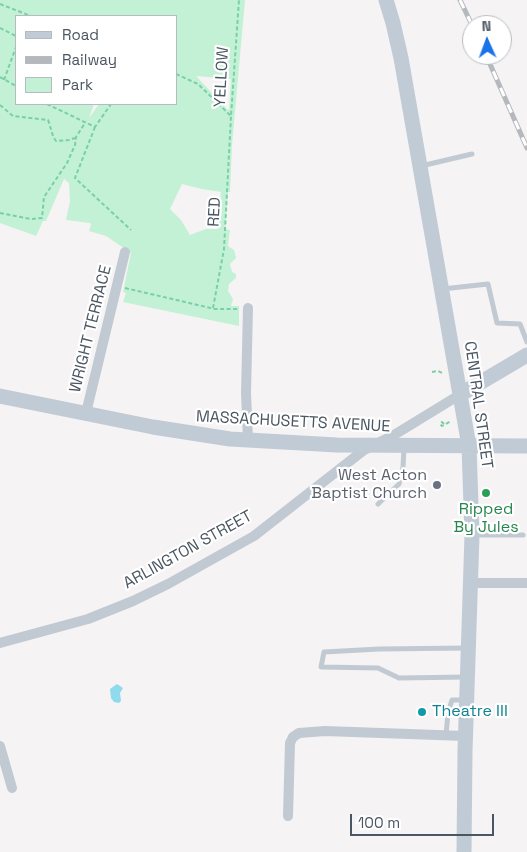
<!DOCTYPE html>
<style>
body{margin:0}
#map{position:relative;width:527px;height:852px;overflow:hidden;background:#f5f3f3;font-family:"Space Grotesk",sans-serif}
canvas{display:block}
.legend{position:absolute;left:15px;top:15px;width:162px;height:90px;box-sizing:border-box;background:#fff;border:1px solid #b7bbc0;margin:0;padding:6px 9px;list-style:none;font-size:15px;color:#4a5661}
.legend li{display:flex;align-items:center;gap:10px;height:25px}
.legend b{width:25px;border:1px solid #b7bbc0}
.north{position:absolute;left:462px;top:15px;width:50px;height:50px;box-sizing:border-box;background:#fff;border:1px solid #b7bbc0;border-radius:50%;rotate:358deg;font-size:14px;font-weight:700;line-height:20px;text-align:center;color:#4a5661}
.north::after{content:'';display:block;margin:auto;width:18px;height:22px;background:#1a73e8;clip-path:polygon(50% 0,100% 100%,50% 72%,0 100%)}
.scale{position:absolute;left:350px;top:814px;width:144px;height:22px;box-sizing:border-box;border:2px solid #4a5661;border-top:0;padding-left:6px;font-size:15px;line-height:18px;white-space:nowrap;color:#4a5661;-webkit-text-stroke:4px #fff;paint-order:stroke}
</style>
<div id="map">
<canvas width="527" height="852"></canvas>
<ul class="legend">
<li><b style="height:6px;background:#c1cbd6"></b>Road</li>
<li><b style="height:6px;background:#b5b8bd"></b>Railway</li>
<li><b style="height:14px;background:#c3f1d5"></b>Park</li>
</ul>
<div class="north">N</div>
<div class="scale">100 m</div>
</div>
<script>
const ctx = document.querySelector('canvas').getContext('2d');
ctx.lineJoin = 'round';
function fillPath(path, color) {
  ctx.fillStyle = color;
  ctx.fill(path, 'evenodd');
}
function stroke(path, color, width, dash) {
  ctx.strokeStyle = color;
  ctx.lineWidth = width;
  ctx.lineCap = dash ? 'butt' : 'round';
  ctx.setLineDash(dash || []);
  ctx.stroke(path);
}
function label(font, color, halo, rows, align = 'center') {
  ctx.font = font + ' "Space Grotesk",sans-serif';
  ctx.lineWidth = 4.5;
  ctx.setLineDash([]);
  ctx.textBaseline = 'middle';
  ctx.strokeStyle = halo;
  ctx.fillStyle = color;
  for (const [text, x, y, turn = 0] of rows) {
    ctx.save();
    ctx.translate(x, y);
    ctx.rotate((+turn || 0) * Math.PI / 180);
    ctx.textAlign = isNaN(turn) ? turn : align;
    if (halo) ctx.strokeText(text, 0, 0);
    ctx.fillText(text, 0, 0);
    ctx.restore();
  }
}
fillPath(new Path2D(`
 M0 0H245L232 145 230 192H228L225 229 230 230 228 246 234 250 236 258 230 264 232 272 236 274V278L229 284 228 291 233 299 231 306H239V326L123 302 126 293 123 292 131 253 106 236 89 231 91 225 90 223 66 220 70 201 69 183 64 179 46 221H43L36 236 0 223ZM16 16H176V104H99L89 118 94 104H16ZM196 76 231 79 229 110H228ZM182 184 202 189 221 192 218 229H206L190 235 181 220 170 209Z`), '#c3f1d5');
fillPath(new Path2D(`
 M117 684 123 688 120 693 121 701 119 703 114 702 111 698 110 689Z`), '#90daee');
stroke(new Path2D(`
 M0 4 31 16
 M0 28 16 36
 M176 74 198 84 231 116 239 0
 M0 77 16 86
 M4 80 16 47
 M47 104 95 127 111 104
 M0 105 13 116 48 120C51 127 51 134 56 141L69 140 75 138
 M95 127 75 178 131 230
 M0 213 31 219 42 218 44 197 67 163 75 145 76 137 85 123
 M125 288 215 309H238
 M213 308 224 249 231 116
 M432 372 438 371 444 374
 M444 424 442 422 440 424 442 426 451 421`), '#7ad0a6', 2, [4, 2.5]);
stroke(new Path2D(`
 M421 166 472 154
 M442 289 488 284 497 323 520 324 527 342
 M378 504 399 484 403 467 404 448
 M475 535H523
 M466 677 399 678 378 668 321 667 324 652 379 649 468 648
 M446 735 448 713 452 700H466`), '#c1cad2', 5);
stroke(new Path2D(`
 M248 308 246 393 248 440
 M86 413 125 252
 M470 583H527
 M0 643 88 619 133 601 168 584 254 536 364 450 394 435 461 394
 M0 746 12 788
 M288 816 290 743 293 737 299 733 325 731 465 736`), '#c1cad2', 10);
stroke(new Path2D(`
 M386 0 393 23 401 58 469 446 472 535 465 751 464 852
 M461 394 527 355
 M0 396 153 427 230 439 337 445 527 446`), '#c1cbd6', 15);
const rail = new Path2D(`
 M460 0 472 25
 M486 55 527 148`);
stroke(rail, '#b5b8bd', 5);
stroke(rail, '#fff', 3, [9]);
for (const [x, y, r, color] of [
 [437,485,5,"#6b7280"],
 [486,493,5,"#2e9e5b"],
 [422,712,5,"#0f9aa8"]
]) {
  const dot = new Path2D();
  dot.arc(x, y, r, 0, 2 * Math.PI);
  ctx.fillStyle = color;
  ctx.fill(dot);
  stroke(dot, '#fff', 2);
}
label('16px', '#4a5661', '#fff', [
 ["YELLOW",222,77,-87],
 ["RED",215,212,-87],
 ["WRIGHT TERRACE",91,329,-76],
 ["CENTRAL STREET",478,405,82],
 ["MASSACHUSETTS AVENUE",293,422,3],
 ["ARLINGTON STREET",188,550,-29]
]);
label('16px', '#5b616d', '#fff', [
 ["West Acton",427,476],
 ["Baptist Church",427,494]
], 'right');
label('16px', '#27864d', '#fff', [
 ["Ripped",486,510],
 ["By Jules",486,528]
]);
label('16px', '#0d838f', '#fff', [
 ["Theatre III",432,712]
], 'left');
</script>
